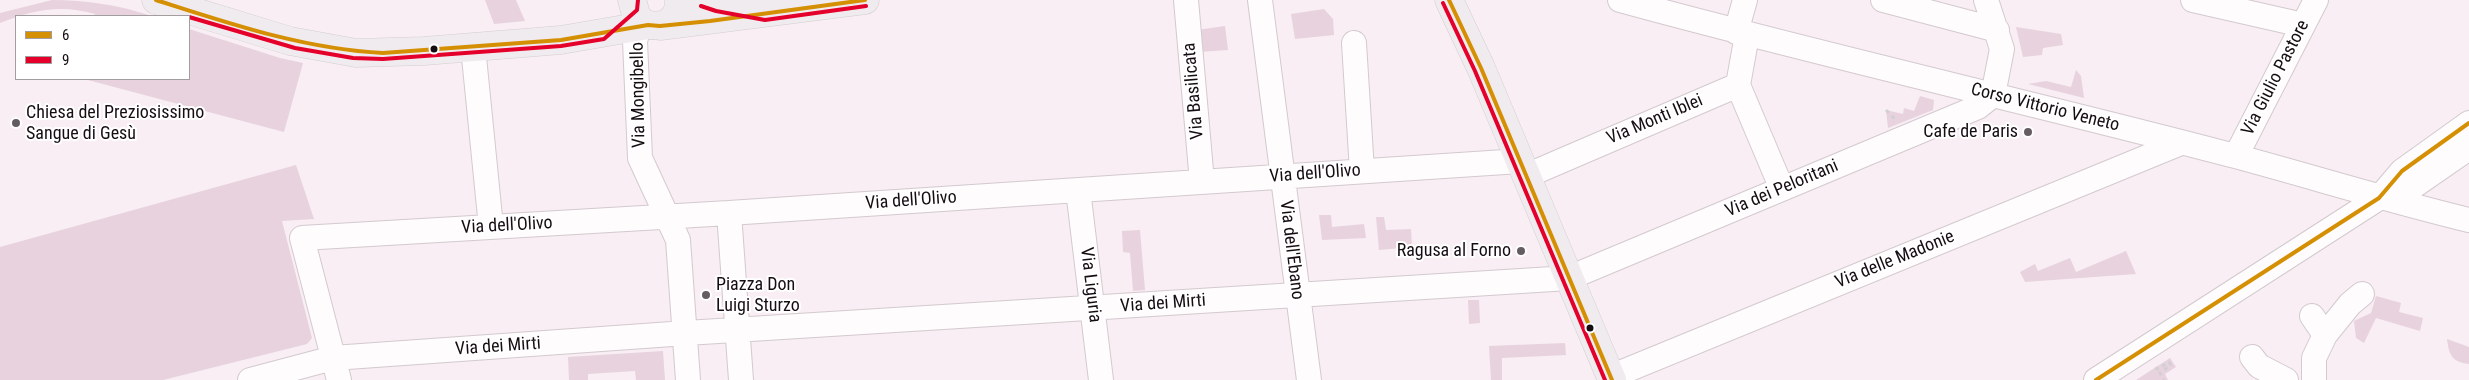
<!DOCTYPE html>
<meta charset="utf-8">
<style>
body{margin:0}
#map{position:relative;width:2469px;height:380px;overflow:hidden;background:#f8eef3;font-family:"Roboto Condensed",sans-serif}
canvas{display:block}
.legend{position:absolute;left:15px;top:15px;width:175px;height:65px;box-sizing:border-box;background:#fff;border:1px solid #a29ea0;margin:0;padding:6px 9px;list-style:none;font-size:15px;color:#160d12}
.legend li{display:flex;align-items:center;gap:10px;height:25px}
.legend b{width:25px;border:1px solid #a29ea0}
</style>
<div id="map">
<canvas width="2469" height="380"></canvas>
<ul class="legend">
<li><b style="height:6px;background:#d58f03"></b>6</li>
<li><b style="height:6px;background:#e4002b"></b>9</li>
</ul>
</div>
<script>
const ctx = document.querySelector('canvas').getContext('2d');
ctx.lineJoin = 'round';
function fillPath(path, color) {
  ctx.fillStyle = color;
  ctx.fill(path, 'evenodd');
}
function stroke(path, color, width, dash) {
  ctx.strokeStyle = color;
  ctx.lineWidth = width;
  ctx.lineCap = dash ? 'butt' : 'round';
  ctx.setLineDash(dash || []);
  ctx.stroke(path);
}
function label(font, color, halo, rows, align = 'center') {
  ctx.font = font + ' "Roboto Condensed",sans-serif';
  ctx.lineWidth = 4;
  ctx.setLineDash([]);
  ctx.textBaseline = 'middle';
  ctx.strokeStyle = halo;
  ctx.fillStyle = color;
  for (const [text, x, y, turn = 0] of rows) {
    ctx.save();
    ctx.translate(x, y);
    ctx.rotate((+turn || 0) * Math.PI / 180);
    ctx.textAlign = isNaN(turn) ? turn : align;
    if (halo) ctx.strokeText(text, 0, 0);
    ctx.fillText(text, 0, 0);
    ctx.restore();
  }
}
fillPath(new Path2D(`
 M52 0C87 0 118 5 152 16H94L95 14C60 4 33 10 0 23V13Z
 M485 0H516L525 21 494 24Z
 M1324 9 1333 19 1334 35 1295 39 1291 14Z
 M1225 26 1228 50 1199 52 1197 30Z
 M2016 27 2061 34 2063 45 2043 48 2042 55 2023 57Z
 M189 29 280 58 303 63 284 132 84 79H189Z
 M2076 70 2081 76 2084 98 2028 84 2046 81 2071 87Z
 M1920 96 1934 100 1933 110 1888 128 1886 110 1903 114 1904 108 1914 111Z
 M296 165 314 219 282 221 312 338 307 344 163 380H0V247Z
 M1319 215H1331L1332 227 1364 224 1366 238 1322 240Z
 M1376 217H1384L1386 230 1411 229 1412 247 1379 250Z
 M1140 230 1145 290 1133 291 1130 253 1123 252 1122 231Z
 M2126 251 2136 274 2025 282 2020 272 2035 264 2038 271 2070 258 2076 272Z
 M2376 296 2401 303 2399 312 2423 318 2420 331 2376 318 2364 343 2356 338 2354 321 2371 313Z
 M1468 300H1479L1480 323 1469 324Z
 M2447 339 2469 347V364C2452 362 2449 355 2447 339Z
 M1565 343 1566 355 1502 358V380H1491L1489 346Z
 M663 351 665 380H636L635 371 588 374V380H569L568 357Z
 M2170 358 2176 367 2165 374 2168 380H2136Z`), '#e7d2de');
const minor = new Path2D(`
 M1186 0 1202 182
 M1260 0 1309 380
 M1620 0C1824 56 2030 102 2235 156 2313 177 2390 201 2469 220
 M1883 0 1997 30
 M2193 0 2303 25
 M639 27 635 41 640 158 678 240 688 380
 M1736 32 1745 0
 M1354 43 1362 171
 M473 47 491 227
 M1738 85 1782 189
 M2236 156 2316 0
 M1526 176 1738 85 1747 35
 M1078 190 1101 380
 M2379 198 2402 171 2469 123
 M729 213 741 380
 M2312 316 2325 335 2314 358V380
 M2325 335 2350 304 2362 294
 M2252 357 2259 366 2286 380
 M1610 377 2181 143
 M250 380 333 358 686 333 1569 278 1978 107 1993 95 2002 49 1986 0
 M339 380 302 238 729 213 1520 161
 M2096 380 2379 198 2414 186 2469 148`);
const major = new Path2D(`
 M156 0 290 41 356 53 424 51 561 40 648 25
 M632 0 637 18C654 33 680 25 679 0
 M703 0 744 10
 M1449 0 1481 68 1612 380
 M660 26 865 0`);
stroke(minor, '#d3c9cf', 26);
stroke(major, '#d3cdd0', 29);
stroke(new Path2D(`
 M1886 110 1895 119
 M2156 367 2157 369 2169 362 2171 365 2160 373 2164 380`), '#d3d0d2', 3, [4, 4]);
stroke(minor, '#fefcfd', 24);
stroke(major, '#f0ebee', 28);
stroke(new Path2D(`
 M156 0C231 24 304 49 383 53L561 40 648 25 660 26 710 21 865 0
 M1449 0 1481 68 1612 380
 M2096 380 2379 198 2402 171 2469 123`), '#d58f03', 4);
stroke(new Path2D(`
 M1443 3 1475 71 1605 380
 M701 6 716 11 765 20 866 6
 M189 17 295 48 353 58 383 59 561 46 604 39 637 10 638 0`), '#e4002b', 4);
for (const [x, y, r, color] of [
 [434,49,4.5,"#160d12"],
 [16,123,5,"#655c61"],
 [2028,132,5,"#655c61"],
 [1521,251,5,"#655c61"],
 [706,295,5,"#655c61"],
 [1590,328,4.5,"#160d12"]
]) {
  const dot = new Path2D();
  dot.arc(x, y, r, 0, 2 * Math.PI);
  ctx.fillStyle = color;
  ctx.fill(dot);
  stroke(dot, '#fff', 2);
}
label('18px', '#160d12', '#fff', [
 ["Via Giulio Pastore",2276,78,-63],
 ["Via Basilicata",1194,91,-95],
 ["Via Mongibello",639,95,-91],
 ["Corso Vittorio Veneto",2045,108,14],
 ["Via Monti Iblei",1655,120,-23],
 ["Via dell'Olivo",1315,174,-4],
 ["Via dei Peloritani",1782,189,-23],
 ["Via dell'Olivo",911,201,-4],
 ["Via dell'Olivo",507,226,-3],
 ["Via dell'Ebano",1291,250,83],
 ["Via delle Madonie",1895,260,-22],
 ["Via Liguria",1090,285,83],
 ["Via dei Mirti",1163,304,-4],
 ["Via dei Mirti",498,347,-4]
]);
label('18px', '#160d12', '#fff', [
 ["Chiesa del Preziosissimo",26,113],
 ["Sangue di Gesù",26,134],
 ["Cafe de Paris",2018,132,"right"],
 ["Ragusa al Forno",1511,251,"right"],
 ["Piazza Don",716,285],
 ["Luigi Sturzo",716,306]
], 'left');
</script>
